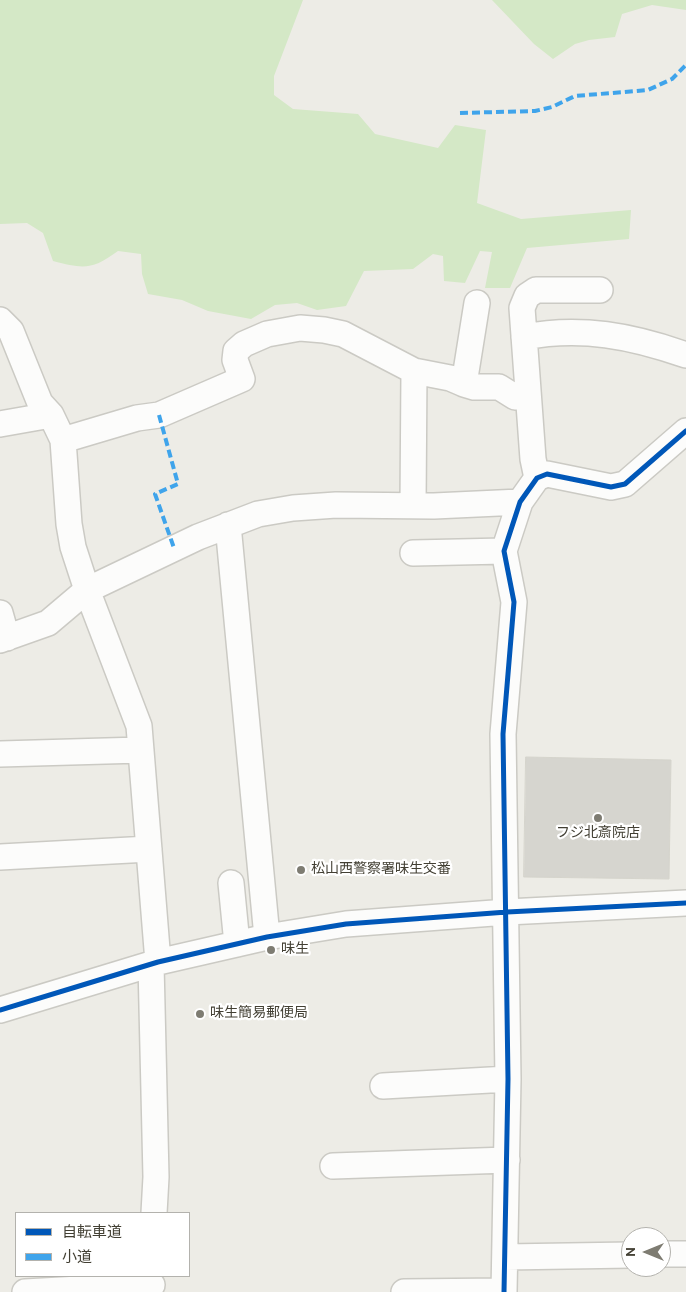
<!DOCTYPE html>
<meta charset="utf-8">
<style>
body{margin:0}
#map{position:relative;width:686px;height:1292px;overflow:hidden;background:#edece6;font-family:Overpass,"Noto Sans JP",sans-serif}
canvas{display:block}
.legend{position:absolute;left:15px;top:1212px;width:175px;height:65px;box-sizing:border-box;background:#fff;border:1px solid #b3b2ad;margin:0;padding:6px 9px;list-style:none;font-size:15px;color:#423f33}
.legend li{display:flex;align-items:center;gap:10px;height:25px}
.legend b{width:25px;border:1px solid #b3b2ad}
.north{position:absolute;left:621px;top:1227px;width:50px;height:50px;box-sizing:border-box;background:#fff;border:1px solid #b3b2ad;border-radius:50%;rotate:270deg;font-size:14px;font-weight:700;line-height:20px;text-align:center;color:#423f33}
.north::after{content:'';display:block;margin:auto;width:18px;height:22px;background:#7e7c72;clip-path:polygon(50% 0,100% 100%,50% 72%,0 100%)}
</style>
<div id="map">
<canvas width="686" height="1292"></canvas>
<ul class="legend">
<li><b style="height:6px;background:#0057b8"></b>自転車道</li>
<li><b style="height:6px;background:#3fa4eb"></b>小道</li>
</ul>
<div class="north">N</div>
</div>
<script>
const ctx = document.querySelector('canvas').getContext('2d');
ctx.lineJoin = 'round';
function fillPath(path, color) {
  ctx.fillStyle = color;
  ctx.fill(path, 'evenodd');
}
function stroke(path, color, width, dash) {
  ctx.strokeStyle = color;
  ctx.lineWidth = width;
  ctx.lineCap = dash ? 'butt' : 'round';
  ctx.setLineDash(dash || []);
  ctx.stroke(path);
}
function label(font, color, halo, rows, align = 'center') {
  ctx.font = font + ' Overpass,"Noto Sans JP",sans-serif';
  ctx.lineWidth = 4.5;
  ctx.setLineDash([]);
  ctx.textBaseline = 'middle';
  ctx.strokeStyle = halo;
  ctx.fillStyle = color;
  for (const [text, x, y, turn = 0] of rows) {
    ctx.save();
    ctx.translate(x, y);
    ctx.rotate((+turn || 0) * Math.PI / 180);
    ctx.textAlign = isNaN(turn) ? turn : align;
    if (halo) ctx.strokeText(text, 0, 0);
    ctx.fillText(text, 0, 0);
    ctx.restore();
  }
}
fillPath(new Path2D(`
 M0 0H303L274 76V95L293 109 358 114 375 134 438 148 455 125 486 130 477 203 521 219 631 210 629 239 527 248 510 288H485L492 252 480 251 465 283 444 281 443 256 433 254 413 269 364 271 346 306 317 310 297 303 275 305 251 319 208 311 182 300 148 294 142 274 141 254 118 251C92 270 84 269 53 261L43 233 27 223 0 224Z
 M492 0H686V10L652 5 622 14 615 37 589 40 575 44 553 59 534 44Z`), '#d4e8c6');
const building = new Path2D(`
 M526 757 671 760 669 879 524 877Z`);
fillPath(building, '#d6d5cf');
stroke(building, '#d5d4cc', 1);
const minor = new Path2D(`
 M0 320 11 331 40 403 51 415 63 440 69 524 73 547 87 590 139 726 158 962
 M524 337C581 326 632 336 686 355
 M464 384 477 303
 M0 424 51 415
 M63 440 137 418 159 415 242 379 235 360 236 351 244 344 267 334 300 328 324 330 343 334 414 371 450 378 464 384 474 387H499L515 397H528
 M537 478 533 459 522 308 527 296 536 290H600
 M413 506 414 371
 M228 525 267 937
 M413 553 504 551
 M0 613 7 638
 M0 640 48 623 87 590 198 537 258 514 293 508 336 505 434 506 520 502
 M0 754 141 750
 M0 857 149 849
 M231 883 237 944
 M151 964 156 1177 154 1213
 M0 1010 158 962 267 937 346 924 507 912 686 903
 M383 1086 508 1079
 M333 1166 507 1160
 M661 1254H686
 M505 1257 631 1255
 M25 1292 152 1285
 M404 1292 504 1291
 M504 1292 508 1079 503 734 514 602 504 551 520 502 537 478 547 474 611 487 625 484 686 431`);
stroke(minor, '#cbcac4', 28);
stroke(minor, '#fcfcfb', 25);
stroke(new Path2D(`
 M460 113 535 111 552 107 575 96 648 90 672 79 686 65
 M159 415 178 484 155 494 174 548`), '#3fa4eb', 4, [8, 4]);
stroke(new Path2D(`
 M0 1010 158 962 267 937 346 924 507 912 686 903
 M504 1292 508 1079 503 734 514 602 504 551 520 502 537 478 547 474 611 487 625 484 686 431`), '#0057b8', 5);
for (const [x, y, r, color] of [
 [598,818,5,"#7e7c72"],
 [301,870,5,"#7e7c72"],
 [271,950,5,"#7e7c72"],
 [200,1014,5,"#7e7c72"]
]) {
  const dot = new Path2D();
  dot.arc(x, y, r, 0, 2 * Math.PI);
  ctx.fillStyle = color;
  ctx.fill(dot);
  stroke(dot, '#fff', 2);
}
label('14px', '#423f33', '#fff', [
 ["フジ北斎院店",598,834,"center"],
 ["松山西警察署味生交番",311,870],
 ["味生",281,950],
 ["味生簡易郵便局",210,1014]
], 'left');
</script>
